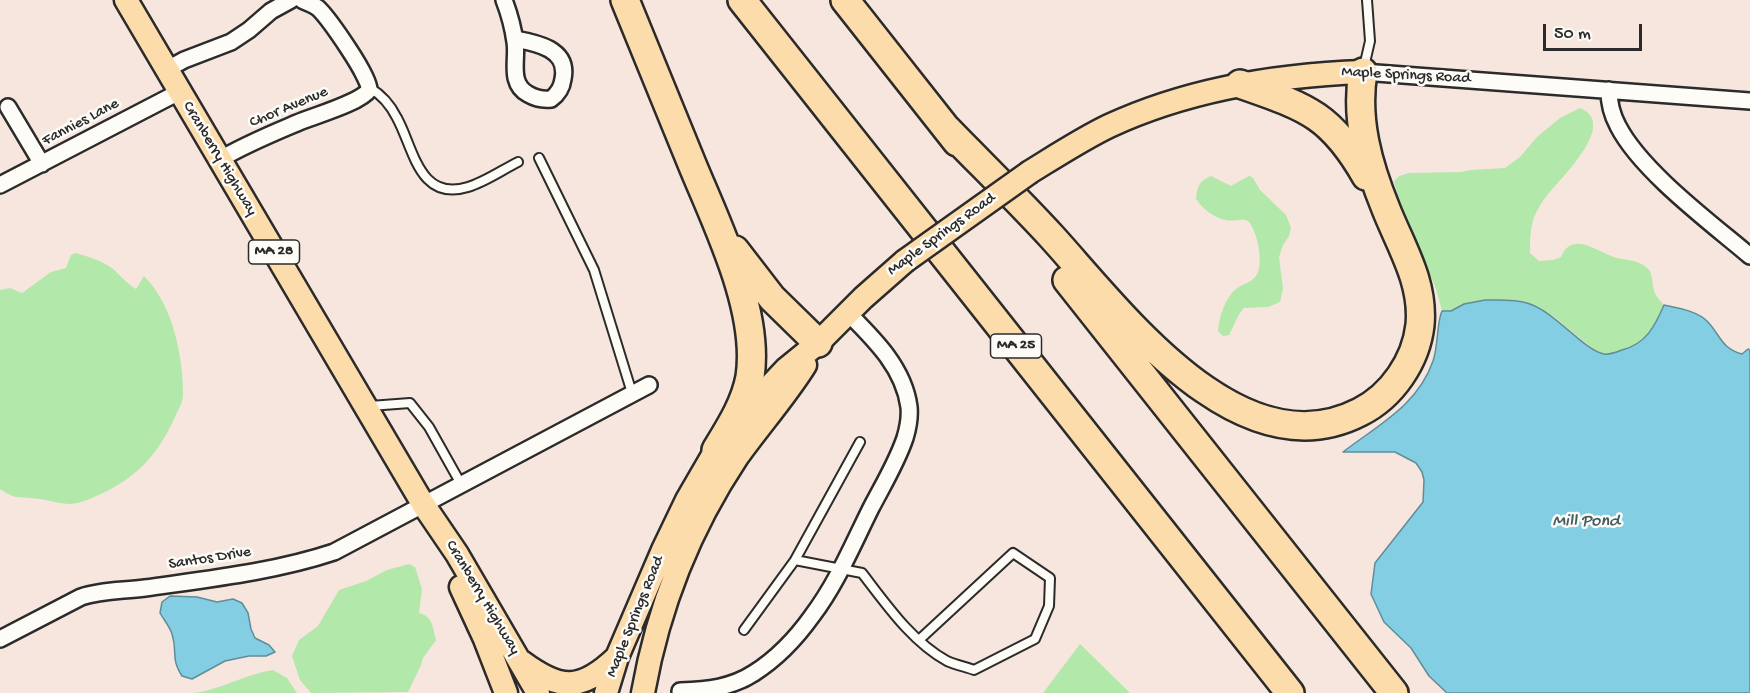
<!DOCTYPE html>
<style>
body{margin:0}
#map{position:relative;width:1750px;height:693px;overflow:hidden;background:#f7e6dd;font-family:"Gochi Hand",sans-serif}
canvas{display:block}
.scale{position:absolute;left:1543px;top:24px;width:99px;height:27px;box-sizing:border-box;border:3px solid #2b2b2b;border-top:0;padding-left:8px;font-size:18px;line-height:21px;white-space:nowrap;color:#2b2b2b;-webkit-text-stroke:4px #fdfcf7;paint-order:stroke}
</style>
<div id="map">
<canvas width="1750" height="693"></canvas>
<div class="scale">50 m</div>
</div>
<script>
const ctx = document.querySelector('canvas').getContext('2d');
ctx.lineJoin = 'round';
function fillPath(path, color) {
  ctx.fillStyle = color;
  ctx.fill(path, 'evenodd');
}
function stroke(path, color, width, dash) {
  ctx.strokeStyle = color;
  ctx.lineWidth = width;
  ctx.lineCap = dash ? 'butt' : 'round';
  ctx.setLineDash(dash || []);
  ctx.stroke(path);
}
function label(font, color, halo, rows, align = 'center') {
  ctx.font = font + ' "Gochi Hand",sans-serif';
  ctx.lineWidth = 5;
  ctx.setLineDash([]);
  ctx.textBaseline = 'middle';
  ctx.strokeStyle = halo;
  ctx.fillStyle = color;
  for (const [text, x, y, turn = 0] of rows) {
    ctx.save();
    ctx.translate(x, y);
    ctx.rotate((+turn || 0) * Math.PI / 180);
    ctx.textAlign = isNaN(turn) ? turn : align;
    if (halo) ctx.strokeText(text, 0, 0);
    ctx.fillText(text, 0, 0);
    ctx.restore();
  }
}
fillPath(new Path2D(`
 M1580 108C1618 123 1563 176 1550 192 1545 197 1540 205 1537 211 1530 223 1530 240 1530 253L1539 261 1553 260 1561 257C1572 229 1599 253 1617 258 1627 260 1638 260 1647 268 1654 274 1651 282 1654 290 1655 296 1660 300 1664 305L1655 326 1644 340 1630 348 1606 355 1592 348 1553 316 1464 304 1451 311H1442L1436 289 1400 205 1394 181 1399 176 1409 173 1461 172 1471 170 1505 168 1520 157 1537 137 1560 118Z
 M1211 176 1231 186 1249 176 1253 178 1260 190 1286 215 1291 228 1289 236 1283 245 1279 257 1283 288 1280 302 1268 307 1244 308C1237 315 1234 326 1229 335L1223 336 1218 331C1219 317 1225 298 1236 289 1242 284 1251 283 1256 276 1264 265 1258 233 1249 222 1244 217 1233 222 1226 220 1214 218 1203 209 1196 199 1197 187 1199 181 1211 176Z
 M76 253C89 257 103 261 113 269 121 276 127 284 136 289L144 276C173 305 183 356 183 395 183 402 178 410 175 417 159 452 140 475 105 492 94 497 83 503 70 504 59 504 50 500 39 499 20 496 17 501 0 489V290L10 288 22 293 51 272 66 268 71 255Z
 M409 564 415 567 422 589 419 613C434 617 432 627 436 640L423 658 421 665 408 692 311 693 300 680 292 656 299 640 318 626 339 590 366 581 387 570Z
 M1080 644 1130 693H1043Z
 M273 670 287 678 297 693H195C222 689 246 674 273 670Z`), '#b2e8aa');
const water = new Path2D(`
 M1485 300C1498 300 1515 299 1527 303 1555 311 1583 350 1604 354 1610 355 1617 352 1622 350 1646 344 1655 326 1664 305 1678 308 1698 311 1708 322 1720 335 1722 349 1742 354L1748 349 1750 350V693H1447L1429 676 1411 648 1384 622 1371 594 1375 563 1423 502 1424 480 1422 472 1416 463 1395 452H1343C1378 425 1418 405 1433 361 1438 348 1437 320 1442 311H1451L1464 304Z
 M170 596 197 597 217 602 233 599 242 603 248 613 251 629 255 638 269 645 275 652 266 656H249L225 661 192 679 182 676C170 657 178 653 172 634 170 627 164 620 160 613L162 602Z`);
fillPath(water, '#83cee3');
stroke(water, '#608d99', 1.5);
const lane = new Path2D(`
 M1364 67 1370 41 1367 0
 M370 88C382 95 391 106 397 118 414 149 419 202 468 187 485 182 502 170 518 162
 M539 158 594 270 632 393
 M370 406 410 403 429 427 461 484
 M795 560 860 442
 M744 630 795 560 862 573C886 604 912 642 947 661 956 665 966 667 974 670L1035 639 1049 606 1050 578 1013 553 919 640`);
const street = new Path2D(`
 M504 0C509 13 513 27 515 42 518 59 508 83 528 94 535 98 543 100 551 99 558 94 562 87 563 79 569 49 537 43 515 39
 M166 70 184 60 231 42 249 30 271 11 291 0
 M1363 72 1750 101
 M1609 90C1609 103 1612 115 1618 126 1641 171 1711 223 1750 256
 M8 107 42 164
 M219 160C244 145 271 134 297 123 313 116 360 103 369 90 371 78 329 19 319 9 315 5 308 3 302 0
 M0 185 179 92
 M0 639 81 597C102 590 123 591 145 588 208 579 274 572 334 552L649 385
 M680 691C707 690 731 688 754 673 776 659 797 637 812 616 837 583 853 544 871 508 883 485 897 462 905 438 908 428 910 417 909 407 904 368 874 339 848 313`);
const primary = new Path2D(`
 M126 0 423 504 457 554 538 693
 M1030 172C1056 156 1082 139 1109 126 1189 89 1276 75 1363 72
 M461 587 485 639 506 693
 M522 662C560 690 580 692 616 658
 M606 693 617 657 663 550 687 500 716 450 754 403 786 369 818 343 863 298 905 261
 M643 693C658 608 689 529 737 457 759 426 785 397 805 365`);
const highway = new Path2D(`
 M625 0C647 55 670 109 692 164 717 225 760 310 750 377 745 404 730 427 716 450
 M742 0 1290 693
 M845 0 957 142
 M1240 84C1305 107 1330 113 1366 176
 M947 129C982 165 1018 200 1052 237 1121 313 1240 474 1360 412 1392 396 1416 361 1420 325 1424 282 1401 247 1386 209 1368 165 1355 119 1363 72
 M735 250 772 298 818 343
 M1067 280 1394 693`);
stroke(lane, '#2b2b2b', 12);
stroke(street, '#2b2b2b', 20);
stroke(primary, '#2b2b2b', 27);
stroke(highway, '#2b2b2b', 32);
stroke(lane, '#fdfcf7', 8);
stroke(street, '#fdfcf7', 15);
stroke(primary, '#fddcac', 22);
stroke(highway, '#fddcac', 27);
const primaryBridge = new Path2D(`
 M905 261 1030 172`);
stroke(primaryBridge, '#2b2b2b', 27, []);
stroke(primaryBridge, '#fddcac', 22);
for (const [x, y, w] of [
 [274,252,51],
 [1016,346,51]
]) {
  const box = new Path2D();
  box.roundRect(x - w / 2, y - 12, w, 24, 4.5);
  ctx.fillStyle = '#fdfcf7';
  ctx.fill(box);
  stroke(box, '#2b2b2b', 1.5);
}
label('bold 15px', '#2b2b2b', null, [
 ["MA 28",274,252],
 ["MA 25",1016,346]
]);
label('16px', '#2b2b2b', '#fdfcf7', [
 ["Maple Springs Road",1406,76,3],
 ["Chor Avenue",289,108,-23],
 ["Fannies Lane",81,123,-28],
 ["Cranberry Highway",219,159,59],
 ["Maple Springs Road",942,235,-36],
 ["Santos Drive",210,559,-9],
 ["Cranberry Highway",482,598,59],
 ["Maple Springs Road",636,617,-68]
]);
label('italic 18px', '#455c62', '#fdfcf7', [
 ["Mill Pond",1586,522]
]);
</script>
